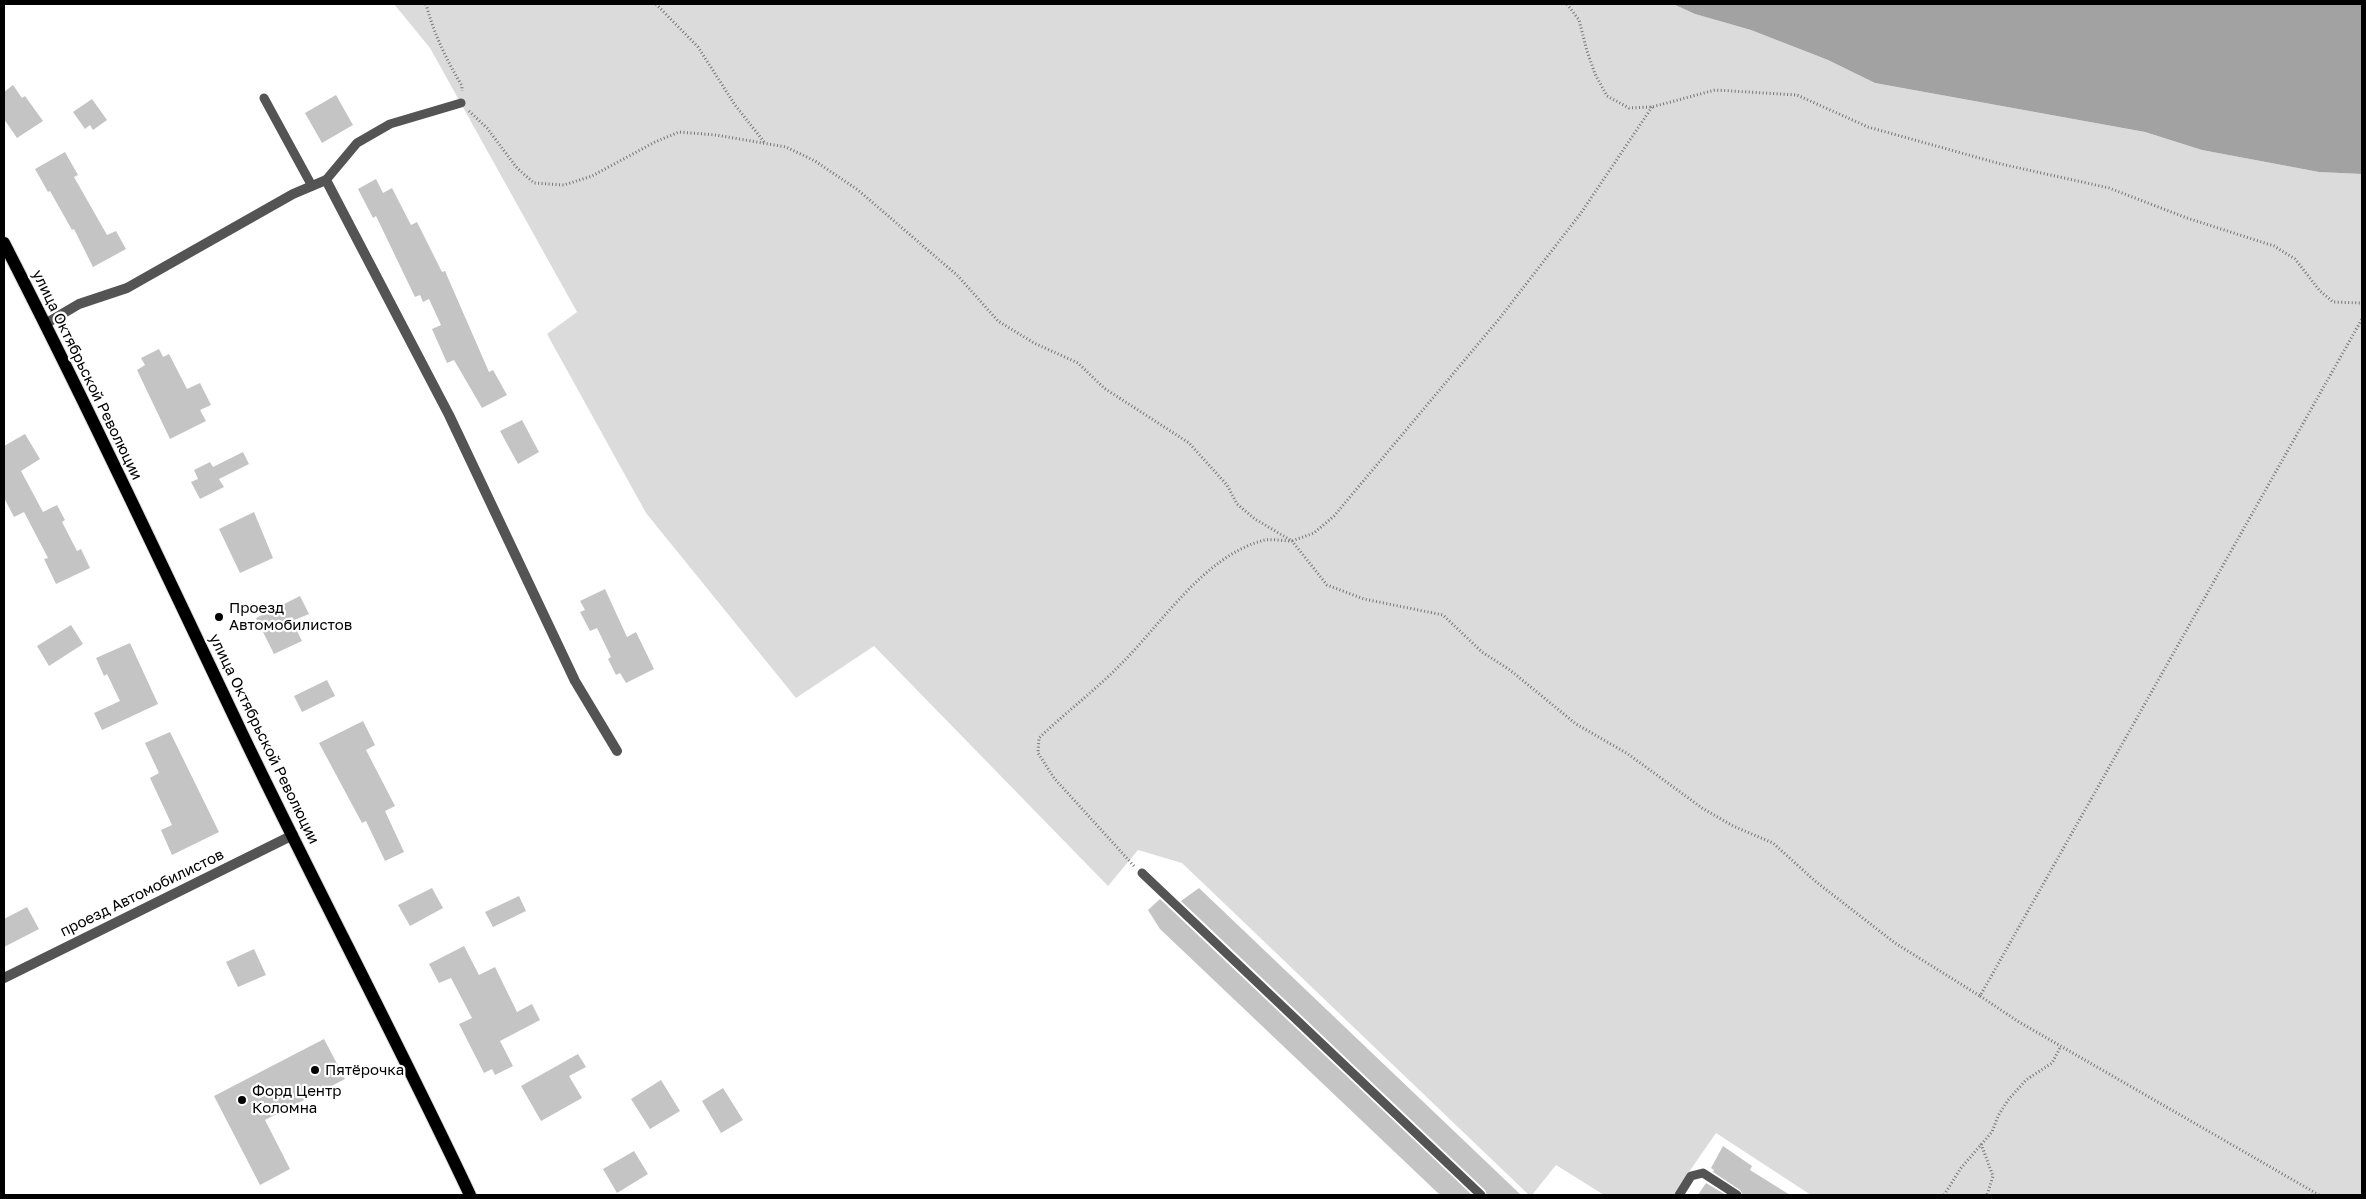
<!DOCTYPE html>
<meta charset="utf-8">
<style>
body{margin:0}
#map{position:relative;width:2366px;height:1199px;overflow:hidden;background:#fff;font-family:"Golos Text",sans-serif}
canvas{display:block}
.frame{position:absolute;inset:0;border:5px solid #000;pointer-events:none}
</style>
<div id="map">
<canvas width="2366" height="1199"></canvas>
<div class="frame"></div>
</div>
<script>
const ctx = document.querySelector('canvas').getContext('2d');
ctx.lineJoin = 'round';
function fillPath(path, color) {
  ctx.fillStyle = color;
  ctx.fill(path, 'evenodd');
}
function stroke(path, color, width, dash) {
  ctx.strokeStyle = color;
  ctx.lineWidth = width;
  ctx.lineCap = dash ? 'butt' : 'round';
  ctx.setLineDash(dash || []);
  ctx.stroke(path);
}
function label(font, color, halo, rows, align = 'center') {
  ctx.font = font + ' "Golos Text",sans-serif';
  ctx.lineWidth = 4.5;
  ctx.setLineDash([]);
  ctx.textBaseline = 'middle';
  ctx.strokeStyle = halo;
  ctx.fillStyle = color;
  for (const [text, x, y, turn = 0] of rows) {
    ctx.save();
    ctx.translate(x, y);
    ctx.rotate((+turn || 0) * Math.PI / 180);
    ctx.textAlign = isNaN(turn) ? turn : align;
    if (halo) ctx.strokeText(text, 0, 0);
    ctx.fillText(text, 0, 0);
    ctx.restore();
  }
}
fillPath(new Path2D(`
 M394 4H1673L1695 14 1751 30 1828 60 1875 83 2145 132 2202 150 2319 172 2362 174V1195H1811L1716 1133 1673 1195H1604L1556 1165 1532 1195H1529L1182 863 1138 850 1108 886 874 646 796 698 646 513 547 334 577 312 430 48Z`), '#dbdbdb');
fillPath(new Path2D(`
 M1673 4H2362V174L2319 172 2202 150 2145 132 1875 83 1828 60 1751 30 1695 14Z`), '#a2a2a2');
fillPath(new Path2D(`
 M13 85 22 98 25 96 43 121 17 138 4 119V92Z
 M336 95 353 125 322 143 305 113Z
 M92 99 107 120 93 130 90 125 85 129 73 112Z
 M65 152 78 175 74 177 107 235 116 231 126 249 93 267 74 229 72 230 50 191 48 192 35 169Z
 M376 179 383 193 392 188 411 225 417 222 442 272 445 271 489 372 493 370 507 395 482 408 454 360 447 363 432 329 441 325 429 299 423 302 420 295 415 297 376 216 373 218 358 189Z
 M159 349 163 357 169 354 187 389 200 383 211 405 200 410 206 421 170 439 137 370 145 365 141 358Z
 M522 420 539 452 518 464 500 431Z
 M25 434 40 459 21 471 43 512 57 505 65 520 62 522 77 551 81 549 90 568 56 584 44 559 48 558 24 512 14 517 4 498V446Z
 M243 452 249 464 219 479 224 487 200 499 191 482 198 479 194 470 210 462 213 467Z
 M254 512 273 558 240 573 219 529Z
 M605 589 627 637 636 632 654 669 626 683 620 673 616 675 608 659 611 657 597 628 590 631 580 612 585 610 580 601Z
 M300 596 309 614 292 621 302 641 274 654 256 618Z
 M71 625 83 644 49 666 37 646Z
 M130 643 158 704 102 730 94 713 120 701 107 674 104 676 96 658Z
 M327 680 335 696 302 712 294 696Z
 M363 721 375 745 366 750 395 806 385 811 404 852 385 861 366 821 362 823 319 743Z
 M170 732 219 832 172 855 161 830 172 825 150 778 159 773 145 743Z
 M432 888 443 908 410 926 398 905Z
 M1199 888 1521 1195H1487L1485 1190 1181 901Z
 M519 896 526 911 493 927 485 912Z
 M1160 899 1472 1195H1440L1160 929 1148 910Z
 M27 907 39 929 4 947V919Z
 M464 946 479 975 495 967 517 1012 532 1004 540 1020 500 1041 513 1066 495 1075 492 1069 484 1073 459 1024 472 1018 451 978 439 983 429 964Z
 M254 949 266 975 238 987 226 962Z
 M324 1039 345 1079 265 1120 290 1169 260 1185 214 1096Z
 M578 1054 586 1067 569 1076 582 1098 541 1121 521 1086Z
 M661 1080 680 1111 650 1129 631 1099Z
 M723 1088 743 1120 721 1133 702 1101Z
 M1723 1146 1752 1166 1750 1170 1790 1195H1743L1740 1190 1713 1172 1714 1170 1711 1168Z
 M634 1151 648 1174 617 1193 603 1169Z
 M1706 1183 1726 1195H1698Z`), '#c4c4c4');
const primary = new Path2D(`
 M4 243C86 403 162 565 239 727 314 884 396 1038 470 1195`);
stroke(primary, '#dbdbdb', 14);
stroke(new Path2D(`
 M426 4C434 34 446 59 462 86V91
 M656 4 698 47 735 105 765 143
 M1567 4 1579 20 1587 51 1595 74 1607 96 1629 108 1652 107 1715 90 1797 95 1868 127 2001 164 2109 188 2187 218 2274 246 2295 259 2320 291 2333 302 2362 303
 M469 111 487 128 517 168 534 183 564 185 592 176 655 142 679 132 716 135 786 147 815 161 858 190 958 276 998 321 1034 343 1078 363 1104 388 1189 443 1227 485 1237 504 1255 519 1292 541 1314 533 1334 516 1499 319 1581 213 1652 107
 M1134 866 1054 778 1038 753 1039 738C1066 712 1096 690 1122 663 1163 622 1203 558 1261 541 1270 538 1282 541 1292 541L1327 585 1364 599 1443 615 1482 652 1510 670 1576 724 1628 754 1702 808 1733 826 1773 843 1815 881 1895 943 1980 996
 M1981 1144 1993 1176 1987 1195
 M1944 1195 1961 1168 1992 1132 1998 1116 2008 1100 2026 1080 2052 1063 2061 1046
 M2319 1195 2019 1022 1980 996 2362 319`), '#767676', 3, [1, 2.5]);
stroke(new Path2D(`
 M264 98 312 186
 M326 180 357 143 390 124 461 103
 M1142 873 1481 1195
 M1679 1195 1691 1176 1703 1173 1737 1195`), '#545454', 9);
stroke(new Path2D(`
 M45 324 79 304 127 288 293 194 326 180 449 415 575 681 617 751
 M4 978 293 835`), '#545454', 10);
stroke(primary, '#000', 12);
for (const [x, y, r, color] of [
 [219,617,5,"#000"],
 [315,1070,5,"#000"],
 [242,1100,5,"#000"]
]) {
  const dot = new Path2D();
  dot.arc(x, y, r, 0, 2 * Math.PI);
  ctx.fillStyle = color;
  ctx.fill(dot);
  stroke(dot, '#fff', 2);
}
label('15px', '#000', '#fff', [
 ["улица Октябрьской Революции",87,375,64],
 ["улица Октябрьской Революции",264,739,64],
 ["проезд Автомобилистов",142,893,-26]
]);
label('15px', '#000', '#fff', [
 ["Проезд",229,608],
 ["Автомобилистов",229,625],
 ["Пятёрочка",325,1070],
 ["Форд Центр",252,1091],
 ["Коломна",252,1108]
], 'left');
</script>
